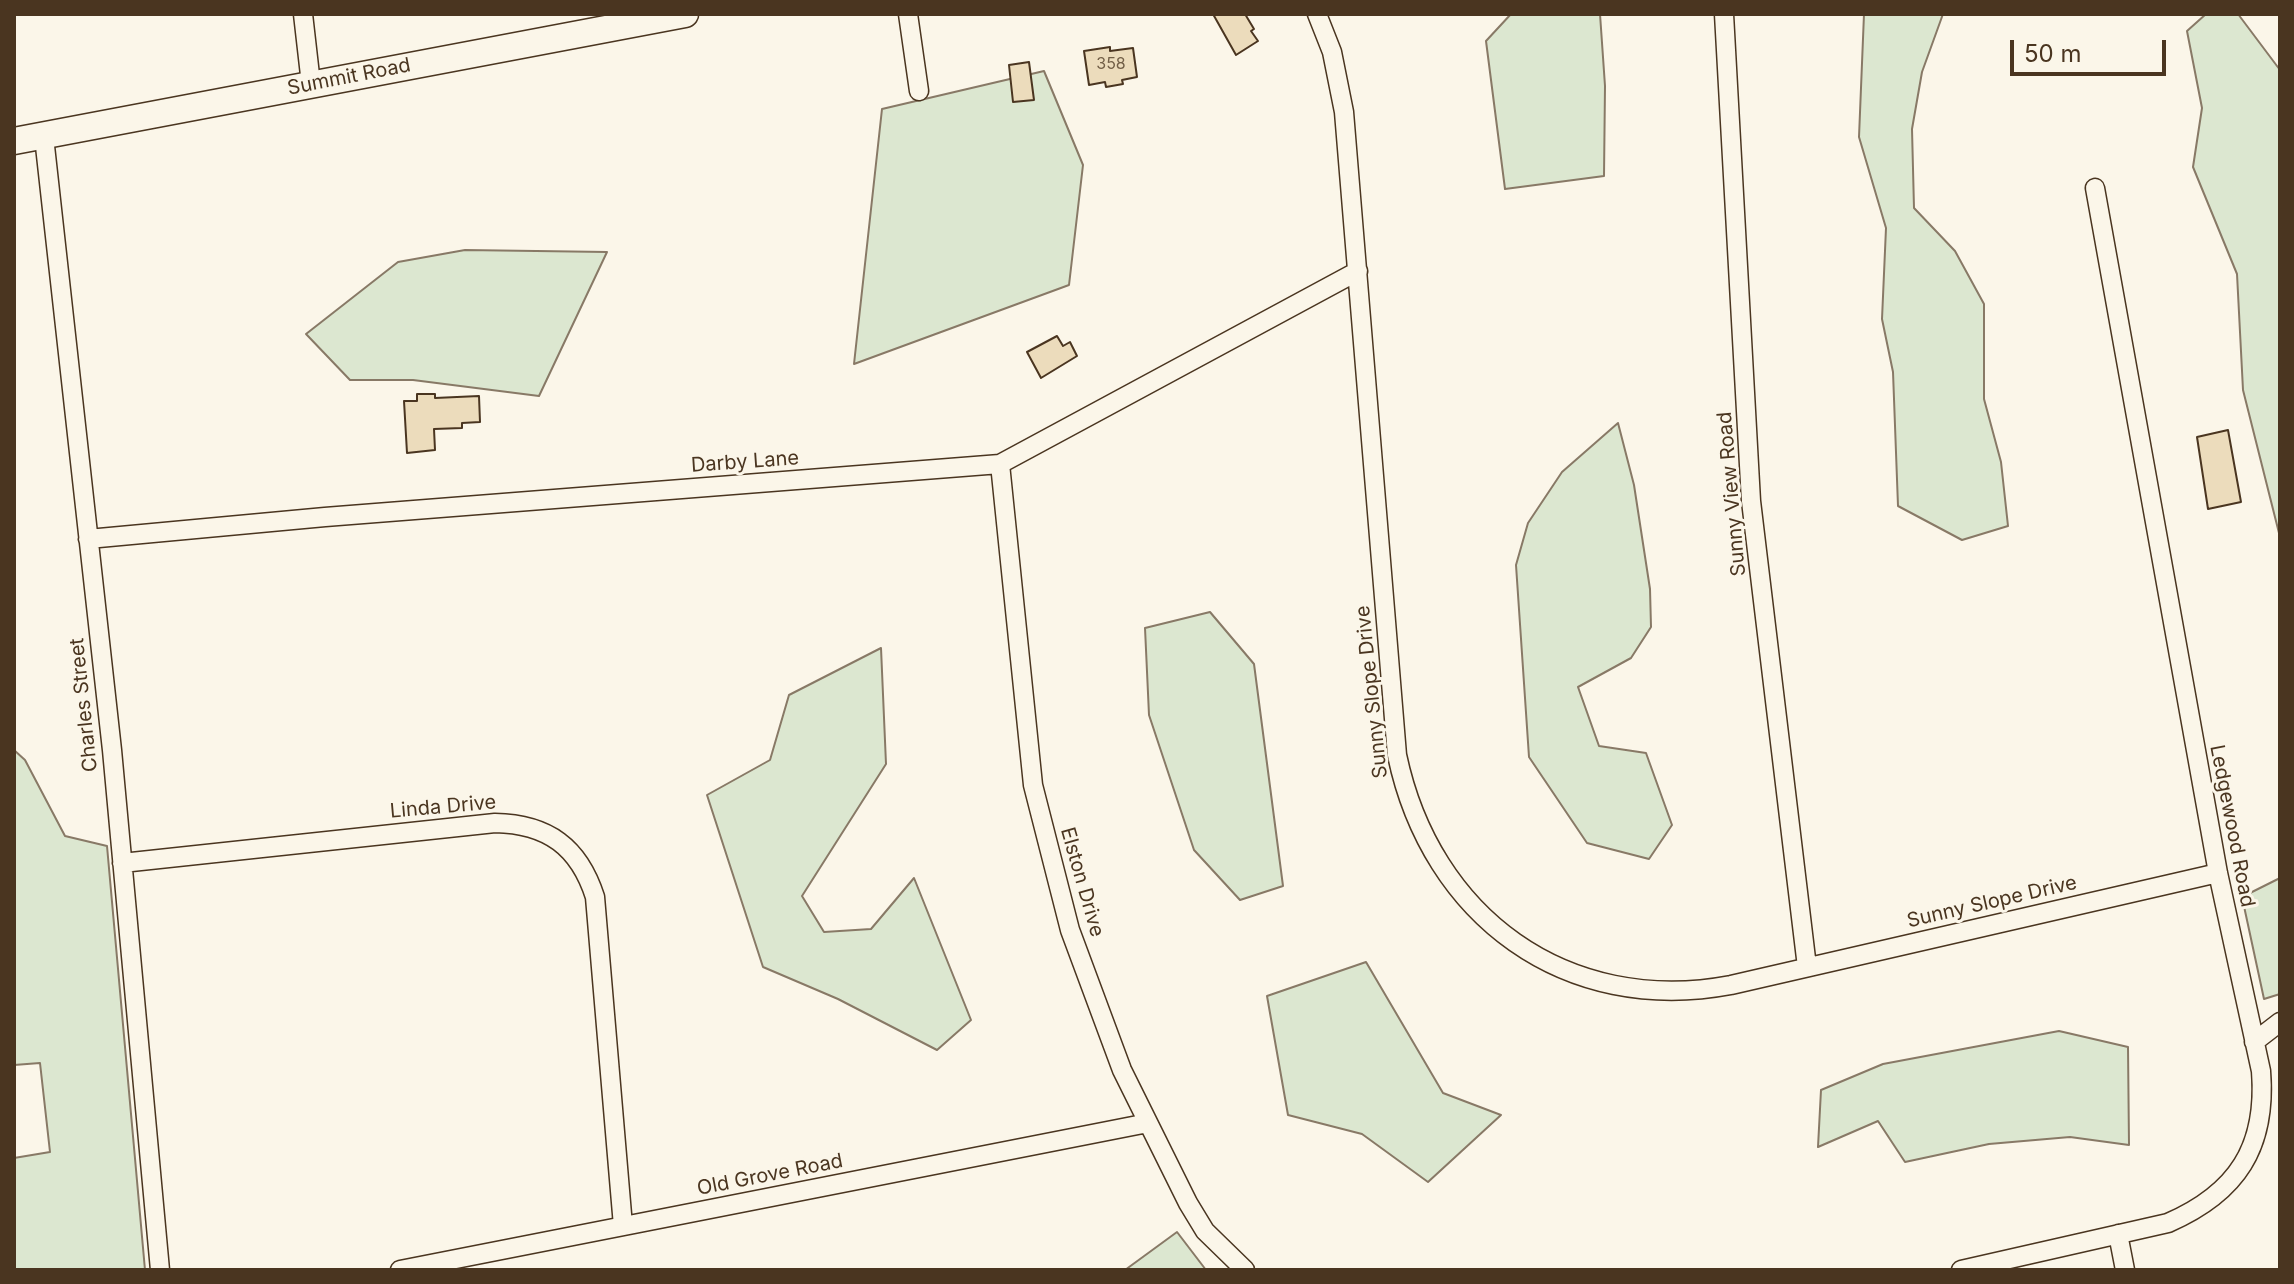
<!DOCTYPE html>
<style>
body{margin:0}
#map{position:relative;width:2294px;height:1284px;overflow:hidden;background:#fbf6e9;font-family:Inter,sans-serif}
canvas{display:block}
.frame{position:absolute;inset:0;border:16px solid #4a3520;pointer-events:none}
.scale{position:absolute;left:2010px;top:40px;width:156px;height:36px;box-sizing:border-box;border:4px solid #4a3520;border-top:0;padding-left:10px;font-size:24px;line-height:28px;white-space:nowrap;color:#4a3520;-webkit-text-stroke:6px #fbf6e9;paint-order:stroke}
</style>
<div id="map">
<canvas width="2294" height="1284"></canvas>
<div class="frame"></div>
<div class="scale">50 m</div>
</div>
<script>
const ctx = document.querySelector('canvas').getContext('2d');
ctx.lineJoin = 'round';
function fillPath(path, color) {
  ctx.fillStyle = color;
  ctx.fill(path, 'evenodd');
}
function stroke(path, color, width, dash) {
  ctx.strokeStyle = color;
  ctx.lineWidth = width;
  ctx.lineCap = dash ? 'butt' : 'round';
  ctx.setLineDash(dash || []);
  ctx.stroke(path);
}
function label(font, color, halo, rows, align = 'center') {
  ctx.font = font + ' Inter,sans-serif';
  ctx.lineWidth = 6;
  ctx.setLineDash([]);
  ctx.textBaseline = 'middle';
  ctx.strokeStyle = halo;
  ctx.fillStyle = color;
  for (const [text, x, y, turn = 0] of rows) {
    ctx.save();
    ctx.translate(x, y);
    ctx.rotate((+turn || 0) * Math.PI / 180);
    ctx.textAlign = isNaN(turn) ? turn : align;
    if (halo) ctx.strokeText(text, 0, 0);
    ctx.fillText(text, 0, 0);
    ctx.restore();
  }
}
const green = new Path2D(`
 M1511 14H1600L1605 86 1604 176 1505 189 1486 41Z
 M1864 14H1943L1922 72 1912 129 1914 208 1955 251 1984 304V399L2001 462 2008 526 1962 540 1898 506 1893 372 1882 319 1886 228 1859 137Z
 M2206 14H2238L2280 70V537L2243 390 2237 274 2193 167 2202 108 2187 31Z
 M1044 71 1083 165 1069 285 854 364 882 109Z
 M465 250 607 252 539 396 413 380H350L306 334 398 262Z
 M1618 423 1634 485 1650 589 1651 627 1631 658 1578 687 1599 746 1646 753 1672 825 1649 859 1587 843 1529 757 1516 565 1528 523 1562 472Z
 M1210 612 1254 664 1283 886 1240 900 1194 850 1149 715 1145 628Z
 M881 648 886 764 802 896 824 932 871 929 914 878 971 1020 937 1050 838 999 763 967 707 795 770 760 789 695Z
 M14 750 25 760 65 836 107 846 145 1270H14V1158L50 1152 40 1063 14 1065Z
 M2280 878V994L2264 999 2242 897Z
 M1366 962 1443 1093 1501 1115 1428 1182 1362 1134 1288 1115 1267 996Z
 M2059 1031 2128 1047 2129 1145 2070 1137 1989 1144 1905 1162 1878 1121 1818 1147 1821 1090 1883 1064Z
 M1177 1232 1206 1270H1125Z`);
fillPath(green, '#dce7d0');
stroke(green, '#887966', 2);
const building = new Path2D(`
 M1213 14H1245L1254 29 1251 31 1258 41 1236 55Z
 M1110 47V51L1133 48 1137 77 1122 80 1123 84 1106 87 1105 82 1089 85 1084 51Z
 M1029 62 1034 100 1013 102 1009 65Z
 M1057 336 1063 346 1070 342 1077 356 1041 378 1027 352Z
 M417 394H435V398L479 396 480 422 462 423V428L434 429 435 450 407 453 404 401H417Z
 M2228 430 2241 502 2208 509 2197 437Z`);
fillPath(building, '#ecdcbc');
stroke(building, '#4a3520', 2);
const street = new Path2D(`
 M303 14 311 84
 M908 14 919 91
 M1317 14 1332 52 1344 112 1397 755C1431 917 1566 1016 1731 985L2218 873
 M1724 14 1751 501 1807 967
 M44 137 112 750 160 1270
 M1000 464 1033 785 1070 930 1122 1070 1188 1203 1205 1231 1245 1270
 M88 539 325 517 1000 464 1358 271
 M122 863 495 823C548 824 579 847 595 897L623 1226
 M2254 1042 2280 1022
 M2118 1234 2125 1270
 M400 1270 1148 1123
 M1961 1270 2168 1223C2237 1193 2267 1147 2261 1071L2218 873 2095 188`);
const secondary = new Path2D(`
 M14 141 685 14`);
stroke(street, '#4a3520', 21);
stroke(secondary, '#4a3520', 29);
stroke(street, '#fbf6e9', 18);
stroke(secondary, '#fbf6e9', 26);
label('16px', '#725f47', null, [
 ["358",1111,64]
]);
label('20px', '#4a3520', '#fbf6e9', [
 ["Summit Road",349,77,-11],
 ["Darby Lane",745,462,-4],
 ["Sunny View Road",1732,494,-95],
 ["Sunny Slope Drive",1372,692,-96],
 ["Charles Street",84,705,-96],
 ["Linda Drive",443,807,-5],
 ["Ledgewood Road",2232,826,79],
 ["Elston Drive",1082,882,74],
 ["Sunny Slope Drive",1992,902,-13],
 ["Old Grove Road",770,1175,-11]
]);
</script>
